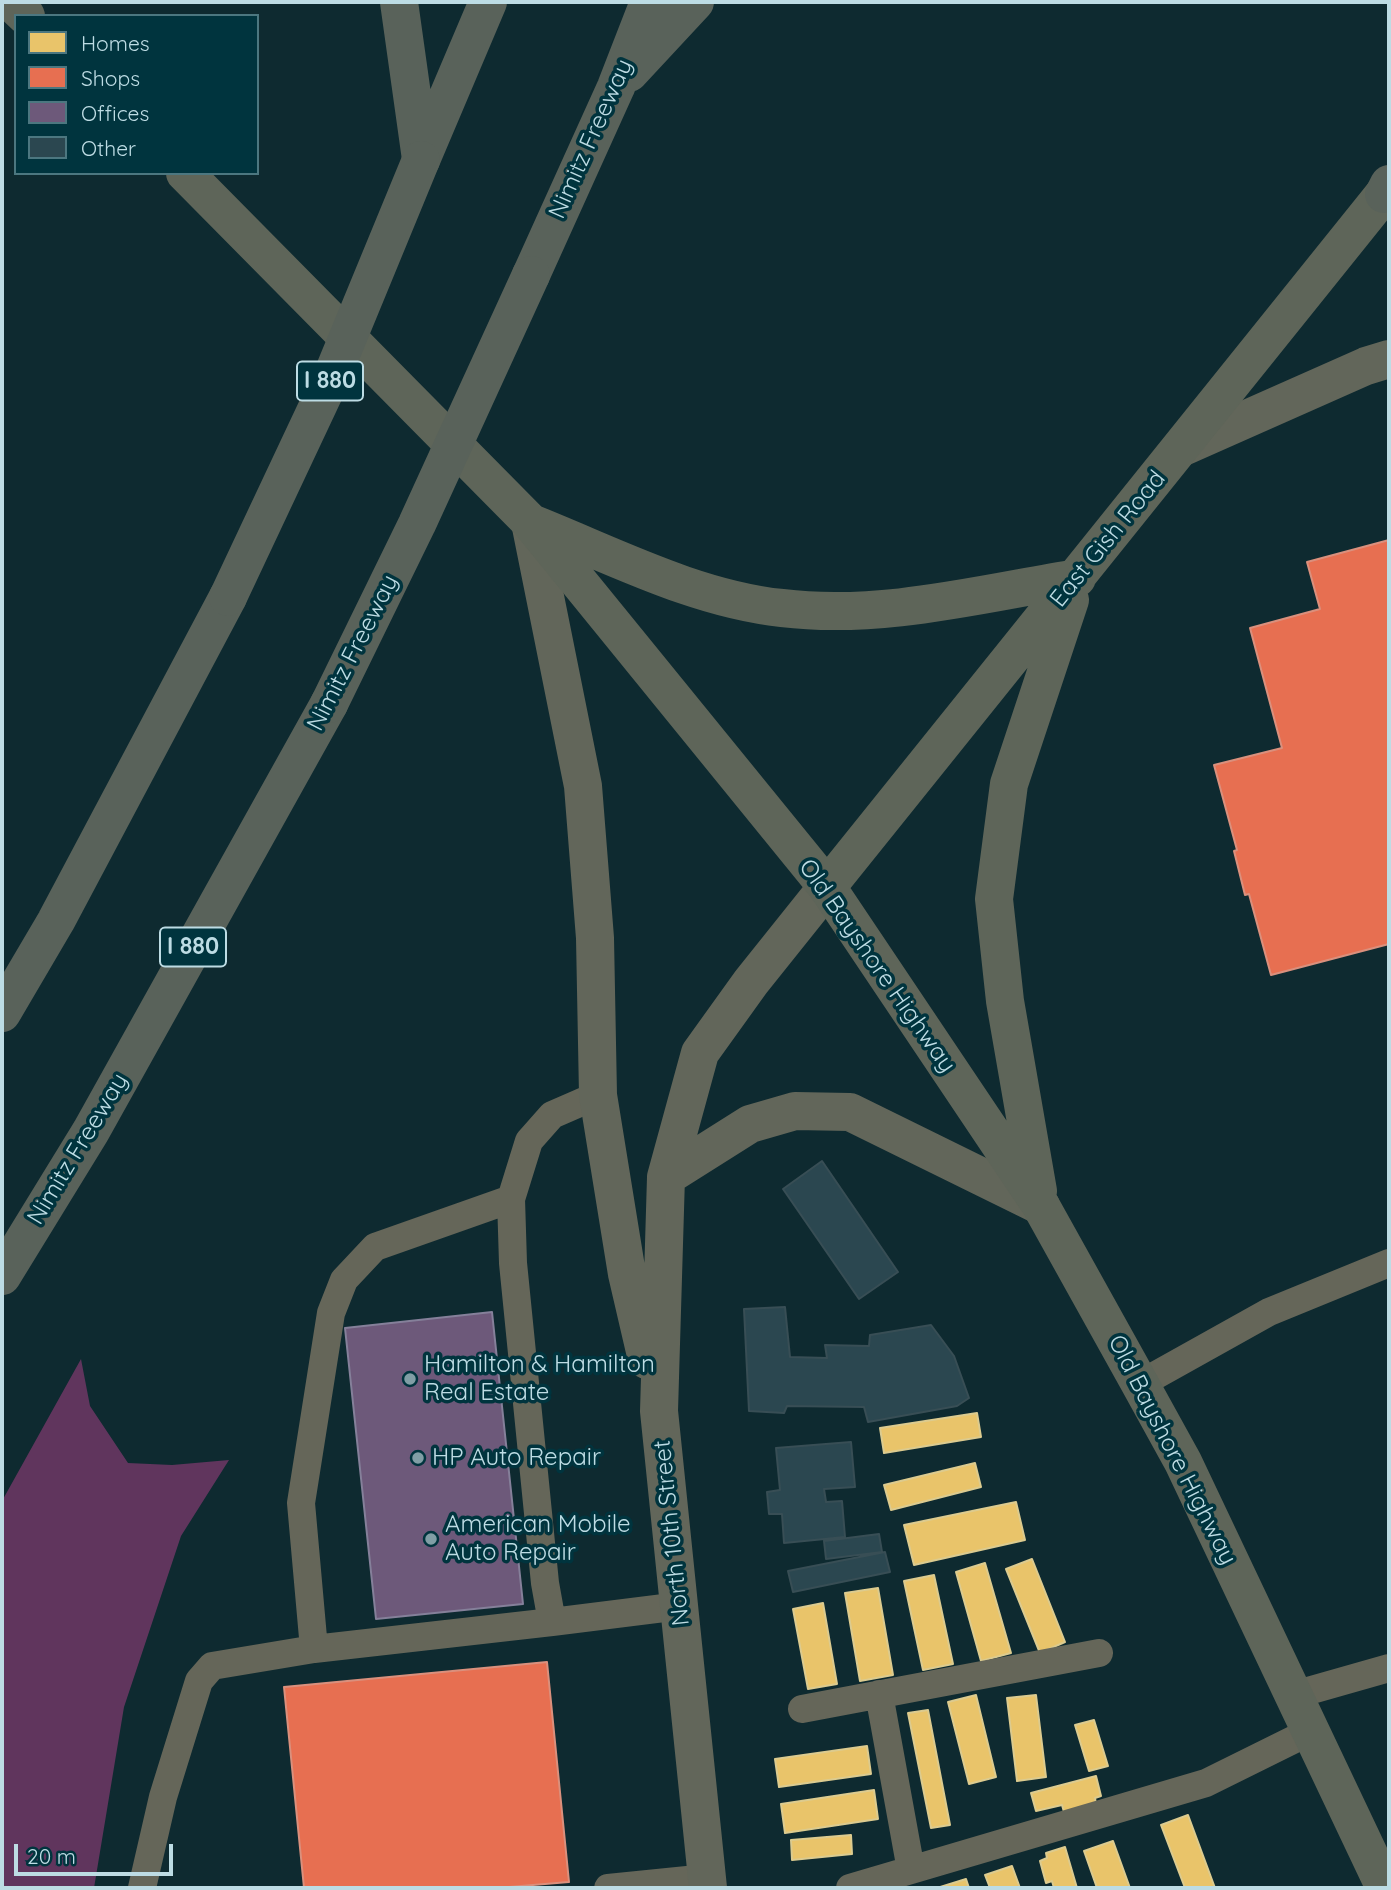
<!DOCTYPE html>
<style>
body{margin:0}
#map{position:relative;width:1391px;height:1890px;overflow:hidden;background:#0e2a30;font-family:Quicksand,sans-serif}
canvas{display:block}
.frame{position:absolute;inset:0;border:4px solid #bddce4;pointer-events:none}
.legend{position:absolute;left:14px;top:14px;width:245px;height:161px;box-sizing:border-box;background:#00343e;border:2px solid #4c7780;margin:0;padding:9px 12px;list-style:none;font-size:21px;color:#bddce4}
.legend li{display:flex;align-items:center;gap:14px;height:35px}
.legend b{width:35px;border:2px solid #4c7780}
.scale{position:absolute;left:14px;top:1844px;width:159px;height:32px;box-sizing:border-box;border:4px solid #bddce4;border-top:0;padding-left:9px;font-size:21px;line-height:24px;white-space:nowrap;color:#bddce4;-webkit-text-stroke:5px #00343e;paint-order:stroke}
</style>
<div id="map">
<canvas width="1391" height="1890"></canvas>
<div class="frame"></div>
<ul class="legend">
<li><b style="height:19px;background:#e9c46a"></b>Homes</li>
<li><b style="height:19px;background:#e76f51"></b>Shops</li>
<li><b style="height:19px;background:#6d597a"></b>Offices</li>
<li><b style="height:19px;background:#2b4750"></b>Other</li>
</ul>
<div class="scale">20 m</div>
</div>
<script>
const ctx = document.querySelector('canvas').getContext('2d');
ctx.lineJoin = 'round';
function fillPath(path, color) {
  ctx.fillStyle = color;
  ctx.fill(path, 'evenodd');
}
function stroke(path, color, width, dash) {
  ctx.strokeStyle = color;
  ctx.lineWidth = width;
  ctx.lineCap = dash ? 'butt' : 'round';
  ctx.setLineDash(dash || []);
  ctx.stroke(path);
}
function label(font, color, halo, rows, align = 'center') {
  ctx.font = font + ' Quicksand,sans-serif';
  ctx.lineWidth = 7;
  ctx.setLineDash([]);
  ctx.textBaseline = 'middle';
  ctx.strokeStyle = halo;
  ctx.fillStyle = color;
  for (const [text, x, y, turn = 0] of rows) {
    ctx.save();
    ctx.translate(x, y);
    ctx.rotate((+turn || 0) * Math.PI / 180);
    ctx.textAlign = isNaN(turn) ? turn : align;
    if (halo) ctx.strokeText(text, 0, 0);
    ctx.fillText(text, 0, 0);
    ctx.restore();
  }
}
fillPath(new Path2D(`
 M81 1359 90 1406 128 1463 172 1465 229 1460 181 1536 124 1707 94 1888H2V1501Z`), '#60355d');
const homes = new Path2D(`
 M977 1413 981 1437 884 1453 880 1428Z
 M975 1463 981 1487 891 1510 884 1485Z
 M1016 1502 1025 1540 914 1565 904 1525Z
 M1032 1559 1065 1642 1040 1653 1006 1569Z
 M985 1563 1011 1653 981 1661 956 1572Z
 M934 1575 953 1664 923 1670 904 1581Z
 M878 1588 893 1675 860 1681 845 1593Z
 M823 1603 837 1684 808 1689 793 1609Z
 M976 1695 996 1777 969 1784 948 1702Z
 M1036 1695 1046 1777 1017 1781 1007 1698Z
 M928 1710 950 1825 931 1828 908 1713Z
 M1094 1720 1108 1766 1089 1771 1075 1725Z
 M867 1746 871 1774 779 1787 775 1759Z
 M1096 1776 1101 1796 1095 1798 1096 1804 1064 1812 1062 1805 1036 1811 1031 1793Z
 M874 1790 878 1819 785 1833 781 1804Z
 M1188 1815 1215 1888H1185L1161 1825Z
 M851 1835 852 1854 792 1860 791 1840Z
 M1113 1841 1130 1888H1097L1084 1851Z
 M1065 1847 1077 1888H1054L1052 1881 1046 1883 1040 1861 1047 1858 1046 1853Z
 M1012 1866 1020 1888H990L985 1875Z
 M966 1879 969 1888H937Z`);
fillPath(homes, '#e9c46a');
stroke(homes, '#dccb8f', 2);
const shops = new Path2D(`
 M1389 540V944L1271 975 1249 894 1245 895 1234 851 1237 850 1214 765 1282 748 1250 628 1320 609 1307 562Z
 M547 1662 569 1882 497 1888H304L284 1687Z`);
fillPath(shops, '#e76f51');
stroke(shops, '#da907d', 2);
const offices = new Path2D(`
 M492 1312 523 1604 376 1619 345 1328Z`);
fillPath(offices, '#6d597a');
stroke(offices, '#85809a', 2);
const building = new Path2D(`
 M822 1161 898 1272 859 1299 783 1189Z
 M785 1307 790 1357 827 1358 825 1345 869 1346 870 1335 931 1325 954 1356 969 1398 957 1406 868 1422 864 1407 787 1406 784 1413 749 1411 744 1309Z
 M851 1442 855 1487 824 1489 826 1502 842 1501 845 1537 784 1543 782 1514H769L767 1492 780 1490 776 1448Z
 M879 1534 882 1552 826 1559 824 1541Z
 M885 1552 890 1572 793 1592 788 1571Z`);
fillPath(building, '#2b4750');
stroke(building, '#384e55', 2);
stroke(new Path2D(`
 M598 1095 552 1115 529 1141 511 1199 513 1263 545 1583 552 1622 680 1606
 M1140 1384 1269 1312 1389 1263
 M314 1649 301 1503 331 1313 344 1280 375 1247 511 1199
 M879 1694 911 1870
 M1294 1695 1389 1668
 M802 1709 1099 1653
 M142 1888 163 1797 199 1681 212 1666 314 1649 552 1622
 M608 1888 707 1878
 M850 1888 1206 1783 1311 1731`), '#656659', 28);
stroke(new Path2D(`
 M1181 448 1366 366 1389 359
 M530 522 583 786 595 938 598 1095 627 1274 647 1360
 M666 1177 750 1124 795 1111 850 1112 1041 1206
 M708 1888 659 1411 666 1177 700 1053 751 982 827 887`), '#62665a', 38);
stroke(new Path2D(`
 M11 2 26 16
 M185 173 530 522 827 887 1041 1206 1140 1384 1183 1462 1385 1888
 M531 523C612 555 695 599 782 608 881 620 980 594 1077 578
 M827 887 1384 194
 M1038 1191 1005 1001 994 899 1009 784 1070 600`), '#5e6559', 38);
stroke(new Path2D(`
 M399 2 421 159
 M629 73 695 2
 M421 160 488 2
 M1384 194 1389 184
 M531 275 616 87 649 2
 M2 1013 56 921 228 597
 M2 1276 91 1131 329 704`), '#59625a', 38);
stroke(new Path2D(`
 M228 597 332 376 421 160
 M329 704 417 524 531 275`), '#59625a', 38);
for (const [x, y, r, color] of [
 [410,1379,7,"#809ea5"],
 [418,1458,7,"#809ea5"],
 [431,1539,7,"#809ea5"]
]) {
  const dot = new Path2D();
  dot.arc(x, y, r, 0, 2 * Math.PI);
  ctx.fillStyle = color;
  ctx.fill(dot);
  stroke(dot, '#00343e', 2.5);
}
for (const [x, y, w] of [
 [330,381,66],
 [193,947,66]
]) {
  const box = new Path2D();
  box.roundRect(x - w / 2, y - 19.5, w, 39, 5);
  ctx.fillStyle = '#00343e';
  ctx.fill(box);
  stroke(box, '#bddce4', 2);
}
label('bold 23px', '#bddce4', null, [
 ["I 880",330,381],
 ["I 880",193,947]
]);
label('24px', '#bddce4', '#00343e', [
 ["Nimitz Freeway",591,139,-66],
 ["East Gish Road",1108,539,-51],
 ["Nimitz Freeway",353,653,-63],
 ["Old Bayshore Highway",877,966,55],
 ["Nimitz Freeway",78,1149,-59],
 ["Old Bayshore Highway",1172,1450,63],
 ["North 10th Street",672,1533,-96]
]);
label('24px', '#bddce4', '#00343e', [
 ["Hamilton & Hamilton",424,1365],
 ["Real Estate",424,1393],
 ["HP Auto Repair",432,1458],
 ["American Mobile",445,1525],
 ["Auto Repair",445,1553]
], 'left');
</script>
